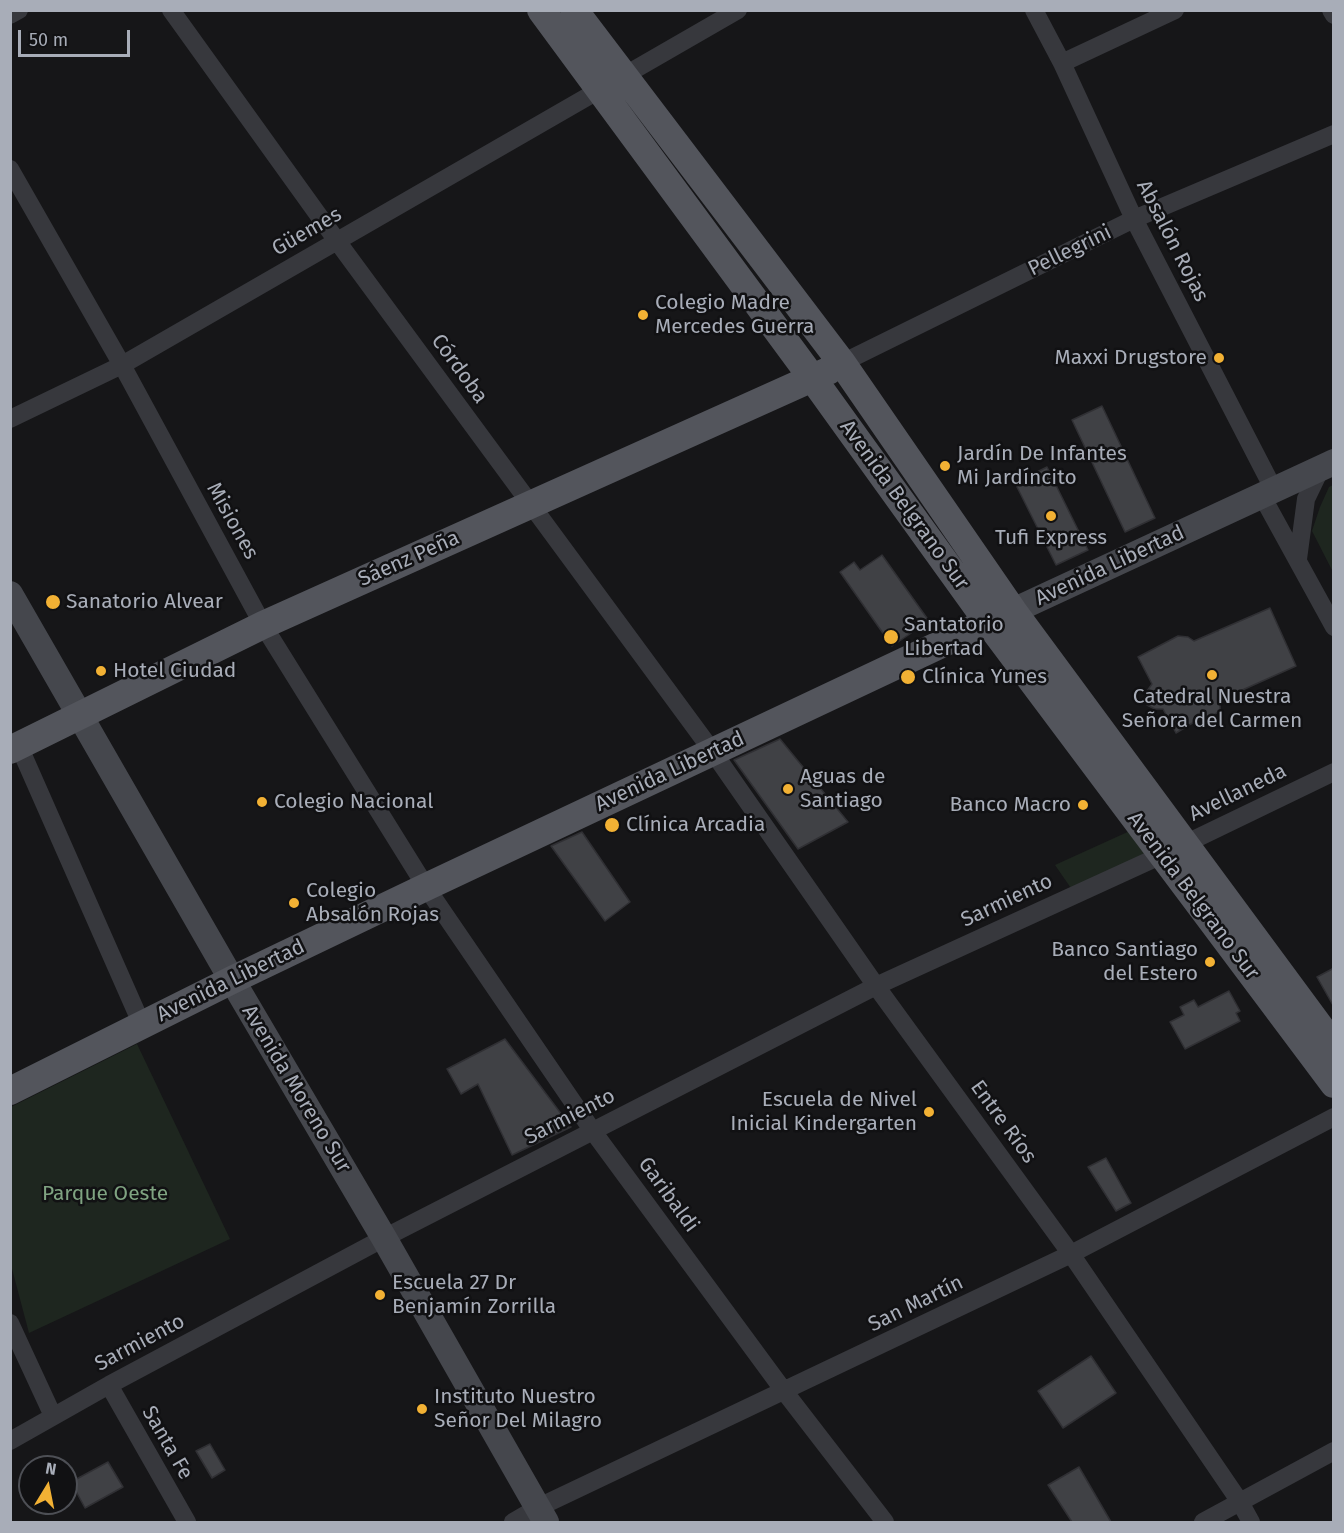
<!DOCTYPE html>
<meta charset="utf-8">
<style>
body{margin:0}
#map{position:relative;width:1344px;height:1533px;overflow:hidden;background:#161618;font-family:"Fira Sans",sans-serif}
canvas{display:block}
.frame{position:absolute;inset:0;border:12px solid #a8adb8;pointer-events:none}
.north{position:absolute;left:18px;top:1455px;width:60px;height:60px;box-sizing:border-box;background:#111113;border:2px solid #4d4f55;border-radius:50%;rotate:10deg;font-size:16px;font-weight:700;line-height:24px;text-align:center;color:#a8adb8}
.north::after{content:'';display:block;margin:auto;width:21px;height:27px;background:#f2b134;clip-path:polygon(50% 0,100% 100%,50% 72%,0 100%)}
.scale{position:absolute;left:18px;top:30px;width:112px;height:27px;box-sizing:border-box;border:3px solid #a8adb8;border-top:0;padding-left:8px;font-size:18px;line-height:21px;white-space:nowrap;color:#a8adb8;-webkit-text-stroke:4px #111113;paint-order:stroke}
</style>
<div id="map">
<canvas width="1344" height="1533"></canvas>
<div class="frame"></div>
<div class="north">N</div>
<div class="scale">50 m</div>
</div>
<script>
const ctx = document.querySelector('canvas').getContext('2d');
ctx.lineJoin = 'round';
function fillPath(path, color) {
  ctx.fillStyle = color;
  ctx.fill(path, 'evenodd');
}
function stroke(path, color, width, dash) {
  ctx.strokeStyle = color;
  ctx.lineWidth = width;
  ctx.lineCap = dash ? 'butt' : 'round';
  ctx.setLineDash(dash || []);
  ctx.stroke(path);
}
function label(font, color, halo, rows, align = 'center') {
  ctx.font = font + ' "Fira Sans",sans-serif';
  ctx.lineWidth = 5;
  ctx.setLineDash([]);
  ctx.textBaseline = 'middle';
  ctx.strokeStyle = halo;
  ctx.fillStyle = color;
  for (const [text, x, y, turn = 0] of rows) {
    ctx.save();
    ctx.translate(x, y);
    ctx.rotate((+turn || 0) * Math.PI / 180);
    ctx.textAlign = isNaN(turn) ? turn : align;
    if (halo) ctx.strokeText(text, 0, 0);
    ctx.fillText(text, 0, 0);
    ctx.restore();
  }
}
fillPath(new Path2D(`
 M1333 485V572L1312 531 1320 507 1329 487Z
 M1132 830 1152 857 1075 894 1055 865Z
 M137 1044 230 1239 29 1333 11 1265V1107Z`), '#1e261f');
const building = new Path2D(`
 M1102 406 1155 518 1125 532 1072 420Z
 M1047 467 1088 550 1056 565 1015 483Z
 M882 555 929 621 892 646 840 572 854 562 860 570Z
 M1270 608 1296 666 1220 700V710L1213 716 1206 719H1199L1176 733 1163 709H1155L1147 705V691L1152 684 1138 657 1178 636 1188 637 1194 641Z
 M780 739 848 822 798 849 734 760Z
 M582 832 630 902 605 921 551 846Z
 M1334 968V1007L1317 977Z
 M1229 991 1240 1011 1236 1013 1240 1021 1185 1049 1170 1022 1184 1015 1180 1007 1194 1000 1198 1007Z
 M505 1039 571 1127 512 1155 478 1084 461 1094 447 1069Z
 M1106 1158 1131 1203 1116 1211 1088 1167Z
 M1091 1356 1116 1393 1063 1428 1038 1391Z
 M210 1444 225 1470 212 1478 196 1451Z
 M108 1462 123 1487 85 1508 71 1482Z
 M1079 1467 1111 1522H1072L1048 1485Z`);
fillPath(building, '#404145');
stroke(building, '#303034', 1.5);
stroke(new Path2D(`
 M171 10 337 241 713 752 876 986 1071 1254 1240 1502 1251 1522
 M1034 10 1062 63 1134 219 1274 490
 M1331 10 1334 15
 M10 15 19 10
 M1062 63 1175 10
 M10 169 122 365 263 625 426 887 592 1130 784 1391 885 1522
 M842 363 1134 219 1334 134
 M10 419 122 365 738 10
 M1262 496 1334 627
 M1298 559 1306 499 1321 468
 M19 746 142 1025
 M10 1323 53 1416
 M109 1385 187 1522
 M10 1441 109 1385 384 1238 876 986 1162 855 1334 772
 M513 1522 537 1508 1071 1254 1334 1117
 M1203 1522 1334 1451`), '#37383d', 18);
stroke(new Path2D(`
 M10 594 232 980 384 1238 546 1522
 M1013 611 1334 462`), '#45474d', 26);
stroke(new Path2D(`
 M541 10 813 379 988 622 1334 1084
 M574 10 842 363 1013 611 1334 1046
 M10 750 263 625 828 371
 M10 1091 232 980 426 887 1005 614`), '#53555c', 28);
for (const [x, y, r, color] of [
 [643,315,6,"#f2b134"],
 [1219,358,6,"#f2b134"],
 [945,466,6,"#f2b134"],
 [1051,516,6,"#f2b134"],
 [53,602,8,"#f2b134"],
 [891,637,8,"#f2b134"],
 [101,671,6,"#f2b134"],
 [1212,675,6,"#f2b134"],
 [908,677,8,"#f2b134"],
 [788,789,6,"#f2b134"],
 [262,802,6,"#f2b134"],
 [1083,805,6,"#f2b134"],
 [612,825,8,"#f2b134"],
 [294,903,6,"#f2b134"],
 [1210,962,6,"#f2b134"],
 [929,1112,6,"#f2b134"],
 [380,1295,6,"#f2b134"],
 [422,1409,6,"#f2b134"]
]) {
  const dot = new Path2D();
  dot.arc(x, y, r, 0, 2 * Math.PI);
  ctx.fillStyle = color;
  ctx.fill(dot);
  stroke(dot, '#111113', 2);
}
label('21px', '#a8adb8', '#111113', [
 ["Güemes",307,232,-30],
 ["Absalón Rojas",1172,241,63],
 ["Pellegrini",1070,251,-26],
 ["Córdoba",459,369,54],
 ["Avenida Belgrano Sur",904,505,54],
 ["Misiones",232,521,61],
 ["Sáenz Peña",409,559,-24],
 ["Avenida Libertad",1110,566,-25],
 ["Avenida Libertad",670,772,-25],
 ["Avellaneda",1238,793,-26],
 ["Avenida Belgrano Sur",1193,896,53],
 ["Sarmiento",1007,901,-25],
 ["Avenida Libertad",231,981,-26],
 ["Avenida Moreno Sur",296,1089,59],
 ["Sarmiento",570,1117,-27],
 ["Entre Ríos",1003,1122,54],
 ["Garibaldi",668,1195,54],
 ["San Martín",916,1304,-26],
 ["Sarmiento",140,1343,-28],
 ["Santa Fe",167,1443,60]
]);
label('21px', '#a8adb8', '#111113', [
 ["Colegio Madre",655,303],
 ["Mercedes Guerra",655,327],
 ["Maxxi Drugstore",1207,358,"right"],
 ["Jardín De Infantes",957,454],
 ["Mi Jardíncito",957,478],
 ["Tufi Express",1051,538,"center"],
 ["Sanatorio Alvear",66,602],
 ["Santatorio",904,625],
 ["Libertad",904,649],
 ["Hotel Ciudad",113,671],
 ["Clínica Yunes",922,677],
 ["Catedral Nuestra",1212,697,"center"],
 ["Señora del Carmen",1212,721,"center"],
 ["Aguas de",800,777],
 ["Santiago",800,801],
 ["Colegio Nacional",274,802],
 ["Banco Macro",1071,805,"right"],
 ["Clínica Arcadia",626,825],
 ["Colegio",306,891],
 ["Absalón Rojas",306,915],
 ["Banco Santiago",1198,950,"right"],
 ["del Estero",1198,974,"right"],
 ["Escuela de Nivel",917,1100,"right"],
 ["Inicial Kindergarten",917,1124,"right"],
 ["Escuela 27 Dr",392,1283],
 ["Benjamín Zorrilla",392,1307],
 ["Instituto Nuestro",434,1397],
 ["Señor Del Milagro",434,1421]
], 'left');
label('21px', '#7fa381', '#111113', [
 ["Parque Oeste",105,1194]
]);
</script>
